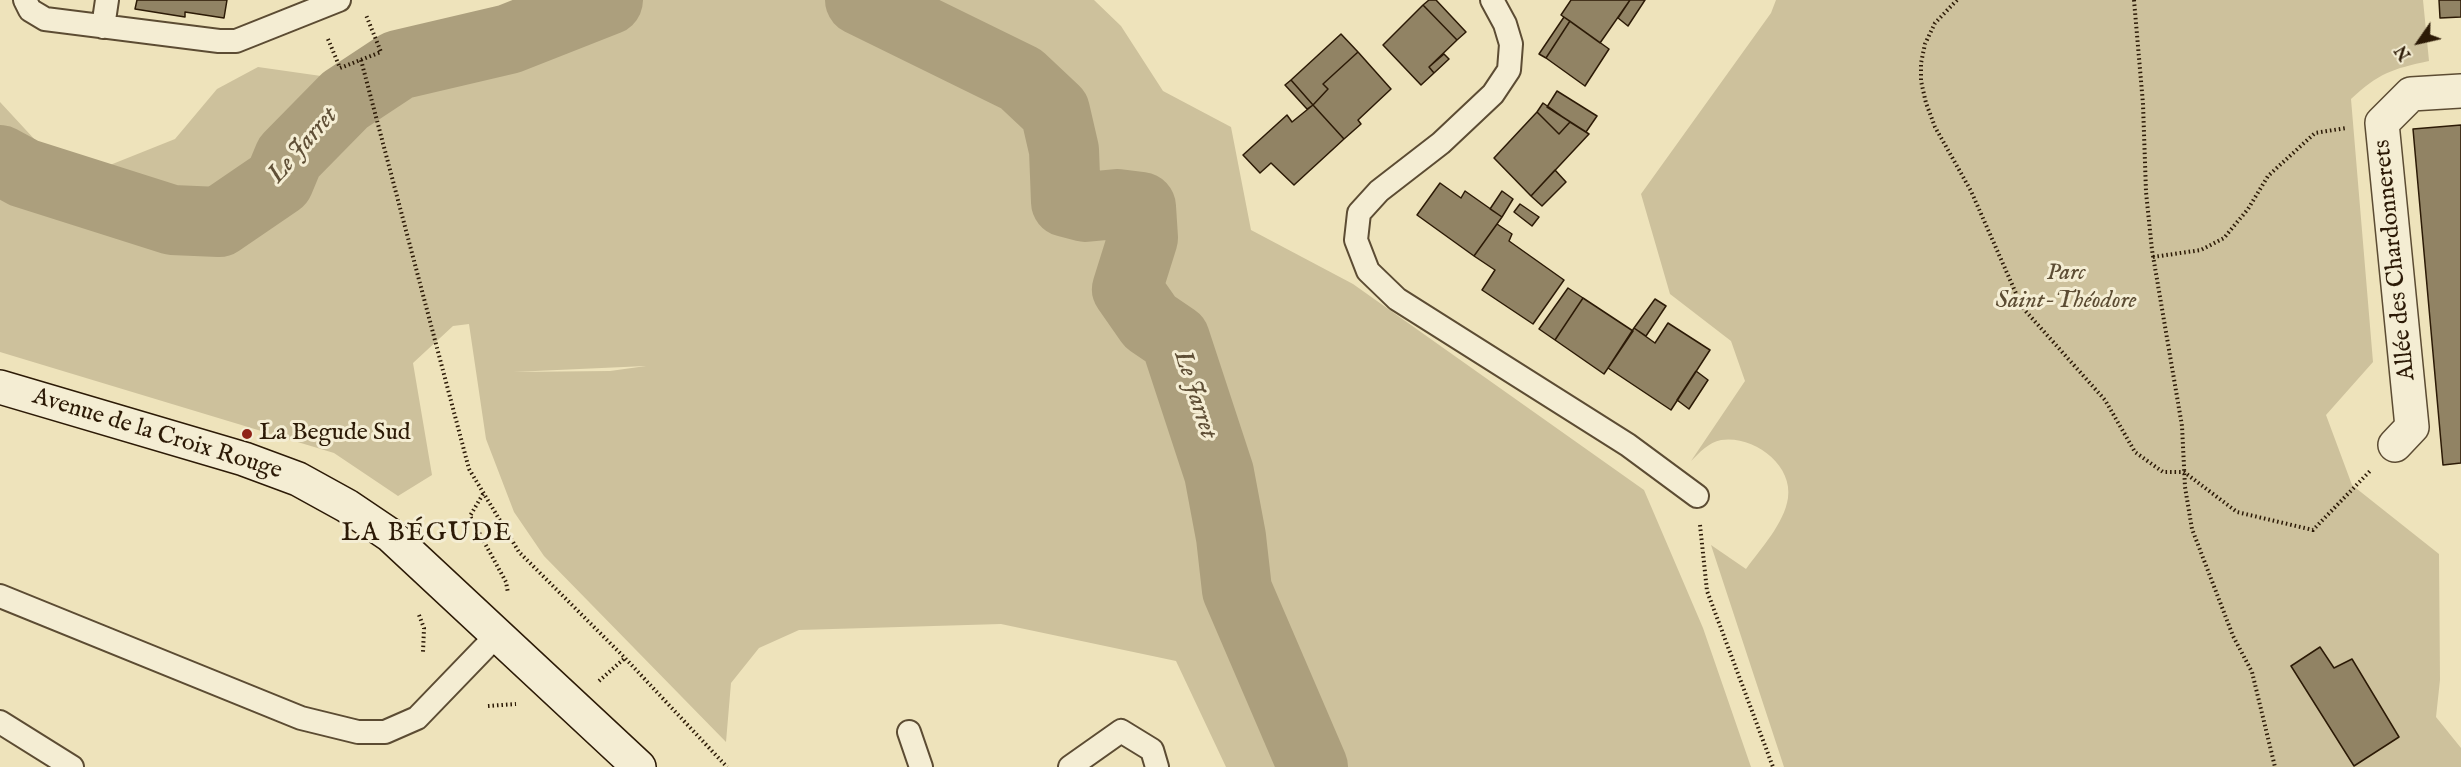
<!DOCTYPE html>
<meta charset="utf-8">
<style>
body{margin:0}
#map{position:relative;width:2461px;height:767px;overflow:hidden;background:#eee3bb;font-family:"IM FELL English",serif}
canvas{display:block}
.north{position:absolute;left:2389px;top:12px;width:60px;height:60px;-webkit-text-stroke:4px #f4edd3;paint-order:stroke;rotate:236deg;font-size:16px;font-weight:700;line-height:24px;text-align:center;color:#2c1a06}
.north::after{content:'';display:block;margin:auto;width:21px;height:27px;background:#2c1a06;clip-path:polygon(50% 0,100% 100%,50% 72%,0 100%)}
</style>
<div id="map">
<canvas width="2461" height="767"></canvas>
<div class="north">N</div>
</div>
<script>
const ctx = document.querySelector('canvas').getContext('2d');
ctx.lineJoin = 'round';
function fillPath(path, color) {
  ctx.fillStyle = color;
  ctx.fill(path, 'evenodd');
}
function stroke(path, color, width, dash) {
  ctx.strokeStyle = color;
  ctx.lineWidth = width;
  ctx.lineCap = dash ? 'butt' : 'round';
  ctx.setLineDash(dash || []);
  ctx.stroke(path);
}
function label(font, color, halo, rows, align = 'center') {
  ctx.font = font + ' "IM FELL English",serif';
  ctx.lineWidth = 6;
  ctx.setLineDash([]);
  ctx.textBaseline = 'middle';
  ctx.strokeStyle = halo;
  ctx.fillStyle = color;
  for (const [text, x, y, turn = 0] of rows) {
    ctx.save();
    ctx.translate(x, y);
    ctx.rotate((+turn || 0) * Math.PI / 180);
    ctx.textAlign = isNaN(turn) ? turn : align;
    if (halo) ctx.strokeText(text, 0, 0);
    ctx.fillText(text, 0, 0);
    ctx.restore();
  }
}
fillPath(new Path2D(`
 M529 0H1094L1121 26 1163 91 1231 127 1251 230 1353 284 1644 490 1703 628 1751 767H1226L1176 661 1001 624 799 630 759 648 731 683 726 742 544 556 514 512 486 439 469 324 453 326 413 363 432 475 398 496 334 453 0 352V102L49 155 95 171 175 139 217 89 258 67 328 77 499 15ZM646 366 610 371 512 372H513Z
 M1776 0H2423L2429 61C2392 69 2379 73 2351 99L2373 362 2326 415 2352 485 2439 554 2440 680 2436 717 2461 748V767H1784L1711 545 1746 569C1761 548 1784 524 1788 498 1793 464 1753 435 1721 440 1709 442 1699 453 1691 461L1745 381 1731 341 1670 294 1641 194 1771 13Z`), '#cdc19c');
stroke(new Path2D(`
 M860 0 1021 79 1055 111 1064 150 1066 202 1085 207 1117 204 1141 207 1143 238 1127 289 1150 322 1175 339 1219 473 1231 537 1237 590 1313 767
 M0 160 24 173 172 220 219 222 279 181 289 157 345 100 398 65 509 39 608 0`), '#ac9f7d', 70);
const building = new Path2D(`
 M137 0H227L224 18 185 12V17L135 9Z
 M1429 0H1436L1466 32 1457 40 1423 5Z
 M1571 0H1630L1600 43 1561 15Z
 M1630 0H1645L1628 26 1618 18Z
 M2439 0H2461V17L2440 18Z
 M1423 5 1457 40 1429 67 1434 73 1421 85 1383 45Z
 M1564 17 1570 21 1546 58 1539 54Z
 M1570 21 1609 49 1585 86 1546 58Z
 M1341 34 1358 52 1323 84 1328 89 1313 105 1291 80Z
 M1358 52 1391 89 1358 120 1361 124 1344 139 1313 105 1328 89 1323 84Z
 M1444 54 1449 59 1434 73 1429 67Z
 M1291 80 1313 105 1307 109 1285 85Z
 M1557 91 1597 116 1586 132 1547 107Z
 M1543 103 1570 122 1559 134 1537 112Z
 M1313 105 1344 139 1294 185 1271 163 1260 173 1243 155 1287 115 1292 122Z
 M1537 112 1559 134 1570 122 1589 134 1531 196 1494 158Z
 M2461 125V463L2443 465 2413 129Z
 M1555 170 1566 182 1542 206 1531 196Z
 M1440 183 1461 198 1465 191 1502 217 1474 256 1417 215Z
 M1502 191 1513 199 1502 217 1490 209Z
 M1520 204 1539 217 1532 226 1514 212Z
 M1497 224 1512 234 1509 241 1564 280 1533 324 1482 290 1495 270 1474 256Z
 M1568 288 1583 298 1555 340 1539 329Z
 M1583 298 1633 331 1604 374 1555 340Z
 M1655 299 1666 306 1646 336 1634 328Z
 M1668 323 1710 350 1671 410 1608 368 1634 328 1655 343Z
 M1696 371 1708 380 1689 409 1677 400Z
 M2320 647 2334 668 2352 659 2399 737 2354 766 2291 666Z`);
fillPath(building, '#918364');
stroke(building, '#2c1a06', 1.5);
const lane = new Path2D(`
 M25 0 30 10 45 19 219 41H236L339 0
 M1492 0 1505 24 1511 44 1509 70 1493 94 1441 143 1379 191 1359 213 1356 240 1368 271 1397 299 1628 445 1697 496
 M103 27 107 0
 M0 596 301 718 358 732H385L417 718 498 634
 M0 722 72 767
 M909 732 921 767
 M1070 767 1121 731 1152 750 1157 767`);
const street = new Path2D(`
 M2395 445 2412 427 2382 123 2411 94 2461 91`);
const secondary = new Path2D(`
 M0 387 244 459 298 479 347 506 390 535 639 767`);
stroke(lane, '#5c4c33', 26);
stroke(street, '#5c4c33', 36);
stroke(secondary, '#2c1a06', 36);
stroke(new Path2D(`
 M1957 0 1935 23 1925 44 1921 63V81L1926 103 1935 127 1971 191 2022 307 2105 400 2135 452 2163 472H2184L2237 512 2313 530 2371 470
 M2134 0 2143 104 2146 192 2152 250 2182 426 2185 487 2192 529 2233 636 2252 672 2275 767
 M328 39 340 68 381 52 366 15
 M361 60 469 469 519 552 625 658 727 767
 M2153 257 2201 250 2224 238 2248 209 2268 176 2315 133 2346 128
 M483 494 470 516 506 582 508 593
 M1700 525 1707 591 1773 767
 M419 615 424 628 423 652
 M599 681 625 658
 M488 706 516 704`), '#2c1a06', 4, [1.5, 3]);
stroke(lane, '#f4edd3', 22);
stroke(street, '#f4edd3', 33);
stroke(secondary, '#f4edd3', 33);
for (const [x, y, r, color] of [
 [247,434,6,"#8f2418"]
]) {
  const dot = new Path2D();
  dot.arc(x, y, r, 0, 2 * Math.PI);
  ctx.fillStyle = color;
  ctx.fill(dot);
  stroke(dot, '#f4edd3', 2);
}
label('24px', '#2c1a06', '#f4edd3', [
 ["Allée des Chardonnerets",2396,260,-96],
 ["Avenue de la Croix Rouge",157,435,17]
]);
label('italic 24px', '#5c4c33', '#f4edd3', [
 ["Parc",2066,274],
 ["Saint-Théodore",2066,302]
]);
label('24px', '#2c1a06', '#f4edd3', [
 ["La Begude Sud",259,434]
], 'left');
label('italic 26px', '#5f4f36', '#f4edd3', [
 ["Le Jarret",304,146,-49],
 ["Le Jarret",1194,395,72]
]);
ctx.letterSpacing = '1.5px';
label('26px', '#2c1a06', '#f4edd3', [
 ["LA BÉGUDE",427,535]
]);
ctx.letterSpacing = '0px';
</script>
